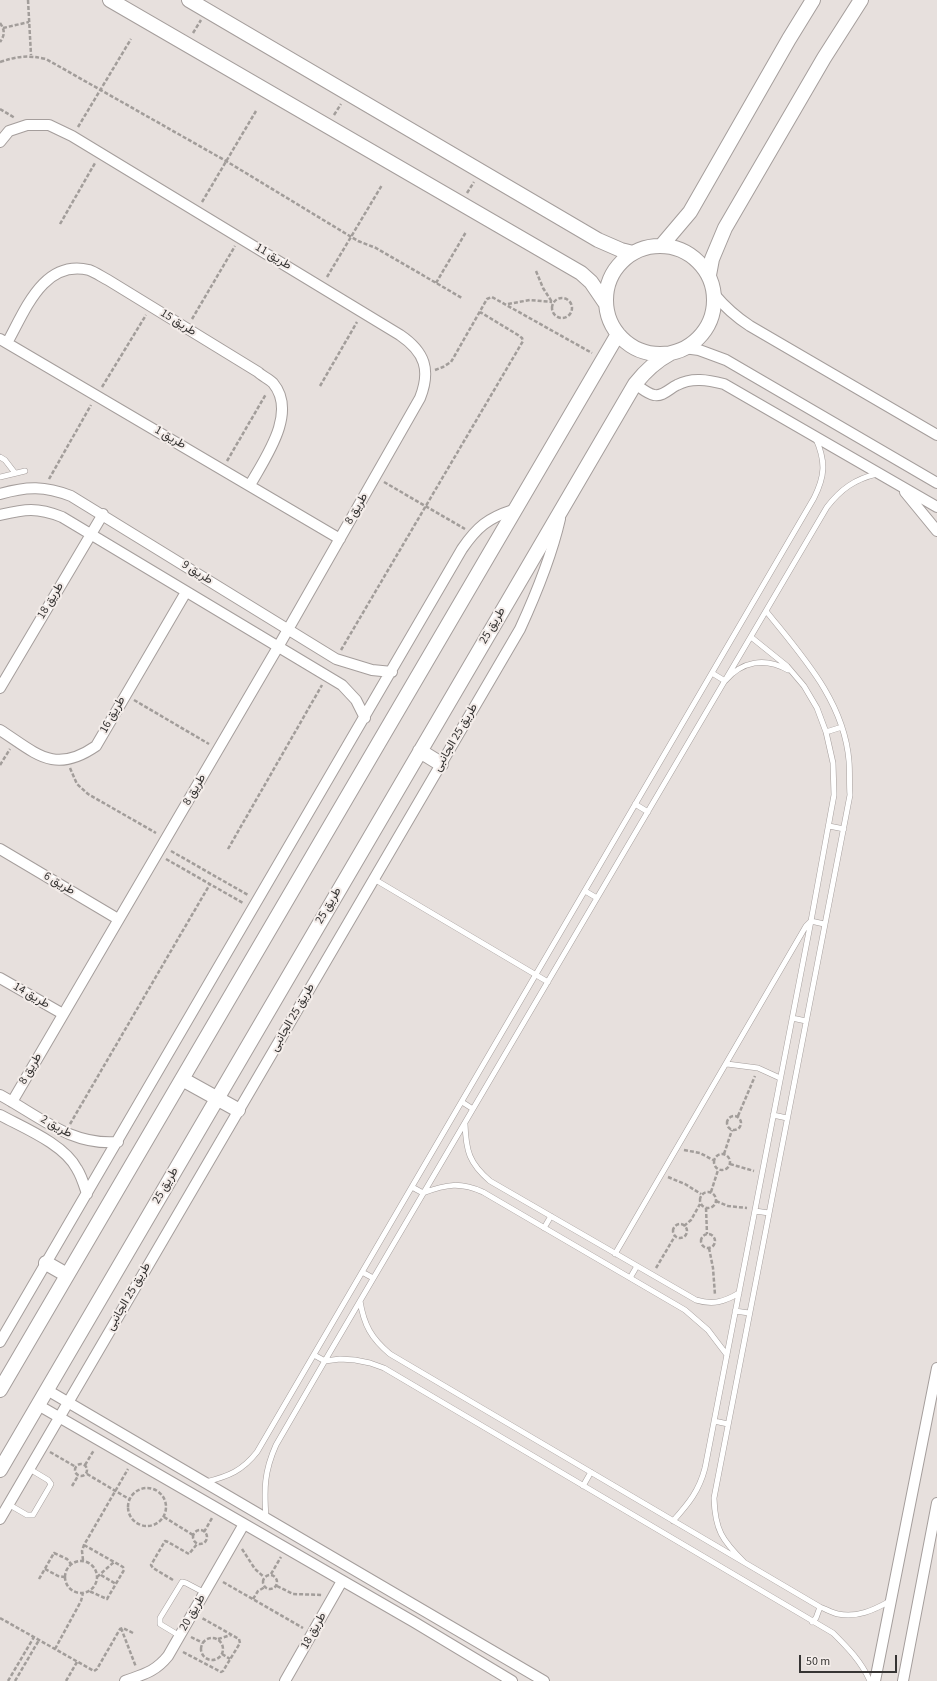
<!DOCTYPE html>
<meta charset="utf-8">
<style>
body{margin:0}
#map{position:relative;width:937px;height:1681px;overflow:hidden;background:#e7e0dd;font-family:"Source Sans 3",sans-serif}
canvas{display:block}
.scale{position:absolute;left:799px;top:1655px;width:98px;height:18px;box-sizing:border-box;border:2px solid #363433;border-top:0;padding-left:5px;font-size:12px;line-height:14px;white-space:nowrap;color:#363433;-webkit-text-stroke:3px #f4edea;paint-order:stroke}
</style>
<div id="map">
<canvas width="937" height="1681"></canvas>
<div class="scale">50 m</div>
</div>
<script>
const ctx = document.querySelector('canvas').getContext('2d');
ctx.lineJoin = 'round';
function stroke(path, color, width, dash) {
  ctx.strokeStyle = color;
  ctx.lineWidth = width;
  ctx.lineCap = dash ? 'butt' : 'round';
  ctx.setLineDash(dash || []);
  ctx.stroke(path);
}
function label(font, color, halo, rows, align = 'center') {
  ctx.font = font + ' "Source Sans 3",Vazirmatn,sans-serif';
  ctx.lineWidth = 4;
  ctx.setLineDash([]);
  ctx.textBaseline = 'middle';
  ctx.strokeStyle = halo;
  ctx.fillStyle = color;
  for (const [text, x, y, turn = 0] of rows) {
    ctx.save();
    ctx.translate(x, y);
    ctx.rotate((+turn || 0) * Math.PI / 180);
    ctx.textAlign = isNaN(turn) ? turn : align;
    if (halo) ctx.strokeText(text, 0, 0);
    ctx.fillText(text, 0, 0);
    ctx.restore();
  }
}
const lane = new Path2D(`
 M0 457 5 460 15 473
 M0 477 25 471
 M712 673 725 681C742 661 765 657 788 670
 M826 732 842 727
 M635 804 648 812
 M829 826 844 829
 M374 879 548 982
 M585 891 597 898
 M792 1018 806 1021
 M727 1064 758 1068 780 1078
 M462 1102 473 1109
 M773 1115 787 1118
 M465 1124C466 1151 469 1163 490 1181L696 1300C713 1305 724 1302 739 1293
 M412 1187 423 1193C447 1184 460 1182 483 1192L685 1310 708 1330 727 1355
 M755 1211 769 1213
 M544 1228 551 1216
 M615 1254 806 926 811 921 824 924
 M362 1272 373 1278
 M630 1278 637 1266
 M360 1301C364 1325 371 1338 390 1354L820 1607C826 1609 832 1613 838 1614 857 1618 874 1610 890 1601
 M735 1311 749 1313
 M314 1355 325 1361 340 1359 355 1360 370 1363 384 1368 833 1633C848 1648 861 1661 870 1681
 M714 1421 728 1424
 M206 1482C229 1476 242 1471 257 1452L814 498C825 476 826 462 816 439
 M583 1486 591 1472
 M8 1504 27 1515H33L50 1486 51 1484 48 1480 28 1468
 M266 1518C264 1489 264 1472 276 1445L330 1352 827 507C841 489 855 479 877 474
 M673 1521C689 1503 699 1491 705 1468L811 921 834 795 833 763 826 732 817 708 804 686 787 666 751 637
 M744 1562C722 1540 715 1530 714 1498L850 795C849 784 850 773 849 761 844 701 802 656 766 611
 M812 1622 816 1618 820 1607
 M180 1636 160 1624V1618L182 1582 186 1583 205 1593`);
const street = new Path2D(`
 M0 142 9 131 27 125H49L72 136 400 335C425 352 431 370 420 398L278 647 12 1102
 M714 294C725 307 736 317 750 326L937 435
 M0 339 340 539
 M7 343C25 311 43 259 89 270 95 272 102 277 108 280L258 372C262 376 269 379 273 383 298 413 265 458 250 485
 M684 348 699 350 726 360 937 483
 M635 384C641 388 648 394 654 395 663 397 670 388 677 385 692 377 708 380 724 384L937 507
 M905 492 937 531
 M0 494C27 486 45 486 71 496L336 659 372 670 392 672
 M0 515C25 509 37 507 62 517L342 685 356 700 365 718
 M0 688 103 514
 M0 730C36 753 54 775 96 746L186 592
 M0 849 118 919
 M0 978 63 1014
 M0 1095C39 1116 71 1146 118 1142
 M0 1115C24 1128 64 1144 77 1169 82 1177 84 1185 87 1194
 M0 1342 462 549C477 527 488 518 513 510
 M47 1390 544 1681
 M38 1405 414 1622 512 1681
 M0 1519 520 629C537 592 551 558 560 519
 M125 1681C144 1674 155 1672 168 1656L244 1524
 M285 1681 342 1581
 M875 1681 937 1368
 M903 1681 937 1503`);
const secondary = new Path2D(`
 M110 0 581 273 591 282 606 304
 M189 0 598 240 621 250 633 253
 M662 245 690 212 789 39 813 0
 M606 300a54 54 0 1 1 108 0a54 54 0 1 1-108 0Z
 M709 275 712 259 725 228 824 58 861 0
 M420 751 441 764
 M182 1079 238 1110
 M46 1263 67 1275
 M0 1390 618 334
 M0 1470 635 384C646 370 656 361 671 353`);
stroke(lane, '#a59e9c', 6);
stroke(street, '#a59e9c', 12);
stroke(secondary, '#a59e9c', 16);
stroke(new Path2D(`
 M28 0 31 55
 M0 23C5 30 5 35 0 42
 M3 28 29 22
 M193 33 201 20
 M0 62C18 56 28 55 46 59L226 161 358 241 376 248 462 298
 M0 109 15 118
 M334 115 341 104
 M78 127 131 39
 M467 193 474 182
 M202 202 256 111
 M60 224 95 163
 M536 271 543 288 552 302
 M327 277 382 185
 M436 283 466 232
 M552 308a10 10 0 1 1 20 0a10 10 0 1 1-20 0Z
 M508 304 530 300 552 302
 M192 319 235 246
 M435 370 443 367 451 362 487 299 492 297 592 353
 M320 386 357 322
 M102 387 146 315
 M227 461 266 394
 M49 479 91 405
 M384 482 465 529
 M341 650 523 341 522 338 518 335 480 312
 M134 700 209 744
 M0 765 10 749
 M70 768 77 784 88 794 156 833
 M228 849 322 685
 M171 851 248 895
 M166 859 243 903
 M727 1123a7 7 0 1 1 14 0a7 7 0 1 1-14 0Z
 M738 1116 755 1076
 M70 1124 210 884
 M684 1150 700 1153 713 1160
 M714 1162a8 8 0 1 1 16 0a8 8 0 1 1-16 0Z
 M724 1154 732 1130
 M730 1164 754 1171
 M668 1177 685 1184 701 1194
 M700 1200a8 8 0 1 1 16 0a8 8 0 1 1-16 0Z
 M711 1192 718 1170
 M716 1201 728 1206 747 1208
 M706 1208 707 1234
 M673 1231a7 7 0 1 1 14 0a7 7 0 1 1-14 0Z
 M684 1226 691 1220 700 1204
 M701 1241a7 7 0 1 1 14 0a7 7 0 1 1-14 0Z
 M709 1248 713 1268 715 1295
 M656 1268 675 1236
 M50 1452 76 1467
 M75 1470a6 6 0 1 1 12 0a6 6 0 1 1-12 0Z
 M85 1465 94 1450
 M87 1474 129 1499
 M72 1486 78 1476
 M128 1507a19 19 0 1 1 38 0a19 19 0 1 1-38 0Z
 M164 1517 193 1535
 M193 1537a7 7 0 1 1 14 0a7 7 0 1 1-14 0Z
 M204 1532 212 1518
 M84 1545 123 1567 124 1570 107 1599 89 1591
 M242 1549 255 1569 264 1577
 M83 1560 82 1551 84 1545 128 1469
 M65 1577a16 16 0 1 1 32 0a16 16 0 1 1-32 0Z
 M45 1569 58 1576 64 1577
 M271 1574 281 1557
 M263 1582a7 7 0 1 1 14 0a7 7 0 1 1-14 0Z
 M101 1575 116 1584
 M97 1577 114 1562
 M39 1579 54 1553 67 1559 71 1564
 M173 1580 153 1568 151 1565 165 1541 168 1542 189 1554 197 1544
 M223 1582 303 1628
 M277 1586 293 1594 322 1595
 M253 1599 258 1591 265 1587
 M0 1618 94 1671 97 1669 120 1629 123 1628 133 1633
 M121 1628 136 1667
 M191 1637 203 1643
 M201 1649a11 11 0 1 1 22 0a11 11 0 1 1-22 0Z
 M218 1639 231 1635
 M55 1649 81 1601 83 1593
 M183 1652 221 1672 223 1671 240 1643 239 1639 202 1618
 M222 1654 230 1659
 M8 1681 34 1637
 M15 1681 39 1640
 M66 1681 77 1662`), '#a29d9a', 2.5, [4, 2]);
stroke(lane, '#fff', 5);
stroke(street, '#fff', 10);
stroke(secondary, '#fff', 14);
label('12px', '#363433', '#f4edea', [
 ["طريق 11",273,257,31],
 ["طريق 15",178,323,32],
 ["طريق 1",170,438,30],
 ["طريق 8",357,509,-60],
 ["طريق 9",197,573,32],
 ["طريق 18",51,601,-59],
 ["طريق 25",493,626,-60],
 ["طريق 16",113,715,-61],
 ["طريق 25 الجانبى",456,738,-60],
 ["طريق 8",195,790,-60],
 ["طريق 6",59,884,30],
 ["طريق 25",329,906,-60],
 ["طريق 14",31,996,30],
 ["طريق 25 الجانبى",293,1018,-60],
 ["طريق 8",31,1069,-60],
 ["طريق 2",56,1127,29],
 ["طريق 25",166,1186,-60],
 ["طريق 25 الجانبى",129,1297,-60],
 ["طريق 20",193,1613,-60],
 ["طريق 18",314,1631,-61]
]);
</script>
